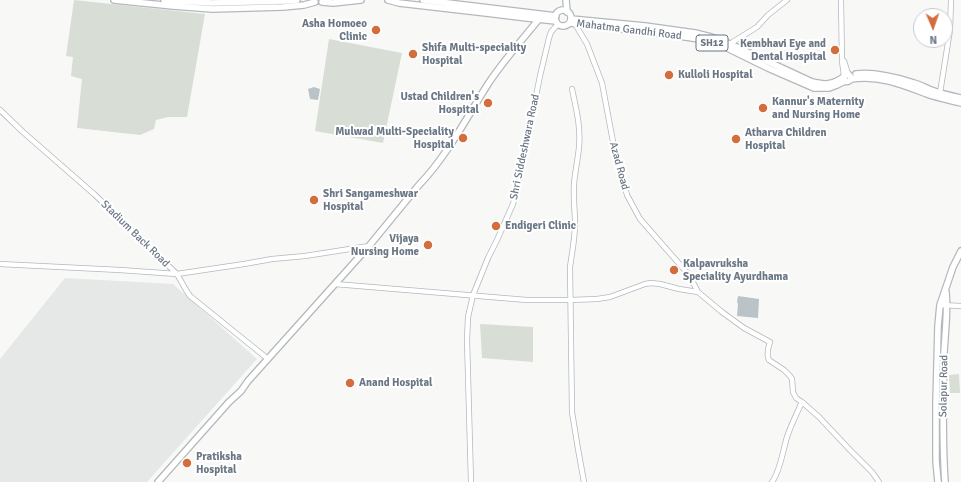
<!DOCTYPE html>
<style>
body{margin:0}
#map{position:relative;width:961px;height:482px;overflow:hidden;background:#f8f9f7;font-family:Signika,sans-serif}
canvas{display:block}
.north{position:absolute;left:913px;top:8px;width:40px;height:40px;box-sizing:border-box;background:#fff;border:1px solid #c4c9ce;border-radius:50%;rotate:178deg;font-size:11px;font-weight:700;line-height:16px;text-align:center;color:#6b7785}
.north::after{content:'';display:block;margin:auto;width:14px;height:18px;background:#d46d3c;clip-path:polygon(50% 0,100% 100%,50% 72%,0 100%)}
</style>
<div id="map">
<canvas width="961" height="482"></canvas>
<div class="north">N</div>
</div>
<script>
const ctx = document.querySelector('canvas').getContext('2d');
ctx.lineJoin = 'round';
function fillPath(path, color) {
  ctx.fillStyle = color;
  ctx.fill(path, 'evenodd');
}
function stroke(path, color, width, dash) {
  ctx.strokeStyle = color;
  ctx.lineWidth = width;
  ctx.lineCap = dash ? 'butt' : 'round';
  ctx.setLineDash(dash || []);
  ctx.stroke(path);
}
function label(font, color, halo, rows, align = 'center') {
  ctx.font = font + ' Signika,sans-serif';
  ctx.lineWidth = 4;
  ctx.setLineDash([]);
  ctx.textBaseline = 'middle';
  ctx.strokeStyle = halo;
  ctx.fillStyle = color;
  for (const [text, x, y, turn = 0] of rows) {
    ctx.save();
    ctx.translate(x, y);
    ctx.rotate((+turn || 0) * Math.PI / 180);
    ctx.textAlign = isNaN(turn) ? turn : align;
    if (halo) ctx.strokeText(text, 0, 0);
    ctx.fillText(text, 0, 0);
    ctx.restore();
  }
}
fillPath(new Path2D(`
 M65 278 173 284 257 359 147 482H0V359Z`), '#e6e8e7');
fillPath(new Path2D(`
 M74 0 205 14 187 117H168L156 120 154 129 140 135 77 128 82 79 71 76 73 57 66 56Z
 M329 39 402 53 383 143 315 131Z
 M480 324 533 327V362L482 358Z
 M959 374 960 393H950L949 375Z`), '#d8ddd6');
fillPath(new Path2D(`
 M314 87 320 89 318 100 310 99 308 89Z
 M738 296 759 299 758 318 737 316 738 304 737 302Z`), '#bac3c8');
const secondary = new Path2D(`
 M841 0 842 61 844 76
 M575 24 587 44 602 83 614 147 627 195 640 219 689 275 698 292
 M728 45 757 27 768 15 787 0
 M844 61 848 74
 M572 89C576 108 581 127 579 147 578 159 575 172 574 184 573 197 575 211 575 224 575 238 572 253 570 267L572 412 578 449 584 482
 M940 93 950 30 951 0
 M0 110 23 132 94 194 177 274 186 290 190 296 268 359
 M0 264 120 270 177 274 244 264 272 259 305 256 369 246
 M335 284 527 300H570L597 299 610 297 645 284 651 283 660 284 679 289 698 292 722 312 744 328 770 342C768 348 766 355 769 360L784 370 790 376 792 379 793 392 796 398 802 402 819 417 850 450 872 472 879 482
 M940 305 961 306
 M471 482 467 340 468 317 473 295 488 258 497 240 513 204 519 181 540 76 549 38 551 32 558 24
 M772 482C780 472 783 450 787 437 791 425 797 413 802 402`);
const primary = new Path2D(`
 M114 0 173 6 212 9 283 7 304 5 315 2
 M164 0 212 3 284 1 297 0
 M388 0 399 3 486 13 527 18 556 21
 M423 0 556 16
 M566 0 567 12
 M322 2 333 3 361 0
 M555 18a8 8 0 1 1 16 0a8 8 0 1 1-16 0Z
 M571 19 645 26 695 33 711 37 730 44 812 82C825 85 831 85 842 78
 M570 23 665 34 706 40 725 47 768 68 814 88H829L837 85 845 81
 M856 74C875 72 895 77 914 83 921 85 927 89 934 91 943 94 952 96 961 98
 M851 79V77L848 74 846 75 843 77 845 81C847 82 850 81 851 79 880 75 901 84 927 94 938 98 950 100 961 103
 M158 482 229 402 241 391 248 381 369 246 419 185C447 156 467 117 488 84 503 61 522 40 539 19
 M938 482 936 461V403L938 326 940 305 953 267 961 251
 M945 482C942 439 943 396 944 353 945 333 948 312 946 292`);
stroke(secondary, '#b3b8bd', 6);
stroke(primary, '#b4b8bc', 8);
stroke(secondary, '#fff', 4.5);
stroke(primary, '#fff', 5.5);
for (const [x, y, r, color] of [
 [376,30,5,"#d46d3c"],
 [835,50,5,"#d46d3c"],
 [413,54,5,"#d46d3c"],
 [669,75,5,"#d46d3c"],
 [488,103,5,"#d46d3c"],
 [763,108,5,"#d46d3c"],
 [463,138,5,"#d46d3c"],
 [736,139,5,"#d46d3c"],
 [314,200,5,"#d46d3c"],
 [496,226,5,"#d46d3c"],
 [428,245,5,"#d46d3c"],
 [674,270,5,"#d46d3c"],
 [350,383,5,"#d46d3c"],
 [187,463,5,"#d46d3c"]
]) {
  const dot = new Path2D();
  dot.arc(x, y, r, 0, 2 * Math.PI);
  ctx.fillStyle = color;
  ctx.fill(dot);
  stroke(dot, '#fff', 1.5);
}
for (const [x, y, w] of [
 [712,43,32]
]) {
  const box = new Path2D();
  box.roundRect(x - w / 2, y - 8, w, 16, 3);
  ctx.fillStyle = '#fff';
  ctx.fill(box);
  stroke(box, '#6b7785', 1);
}
label('bold 10px', '#6b7785', null, [
 ["SH12",712,43]
]);
label('bold 11px', '#6b7785', '#fff', [
 ["Asha Homoeo",367,24,"right"],
 ["Clinic",367,37,"right"],
 ["Kembhavi Eye and",826,44,"right"],
 ["Dental Hospital",826,57,"right"],
 ["Shifa Multi-speciality",422,48],
 ["Hospital",422,61],
 ["Kulloli Hospital",678,75],
 ["Ustad Children's",479,97,"right"],
 ["Hospital",479,110,"right"],
 ["Kannur's Maternity",772,102],
 ["and Nursing Home",772,115],
 ["Mulwad Multi-Speciality",454,132,"right"],
 ["Hospital",454,145,"right"],
 ["Atharva Children",745,133],
 ["Hospital",745,146],
 ["Shri Sangameshwar",323,194],
 ["Hospital",323,207],
 ["Endigeri Clinic",505,226],
 ["Vijaya",419,239,"right"],
 ["Nursing Home",419,252,"right"],
 ["Kalpavruksha",683,264],
 ["Speciality Ayurdhama",683,277],
 ["Anand Hospital",359,383],
 ["Pratiksha",196,457],
 ["Hospital",196,470]
], 'left');
label('11px', '#6b7785', '#fff', [
 ["Mahatma Gandhi Road",629,30,7],
 ["Shri Siddeshwara Road",525,147,-78],
 ["Azad Road",619,166,75],
 ["Stadium Back Road",135,234,44],
 ["Solapur Road",944,386,-89]
]);
</script>
